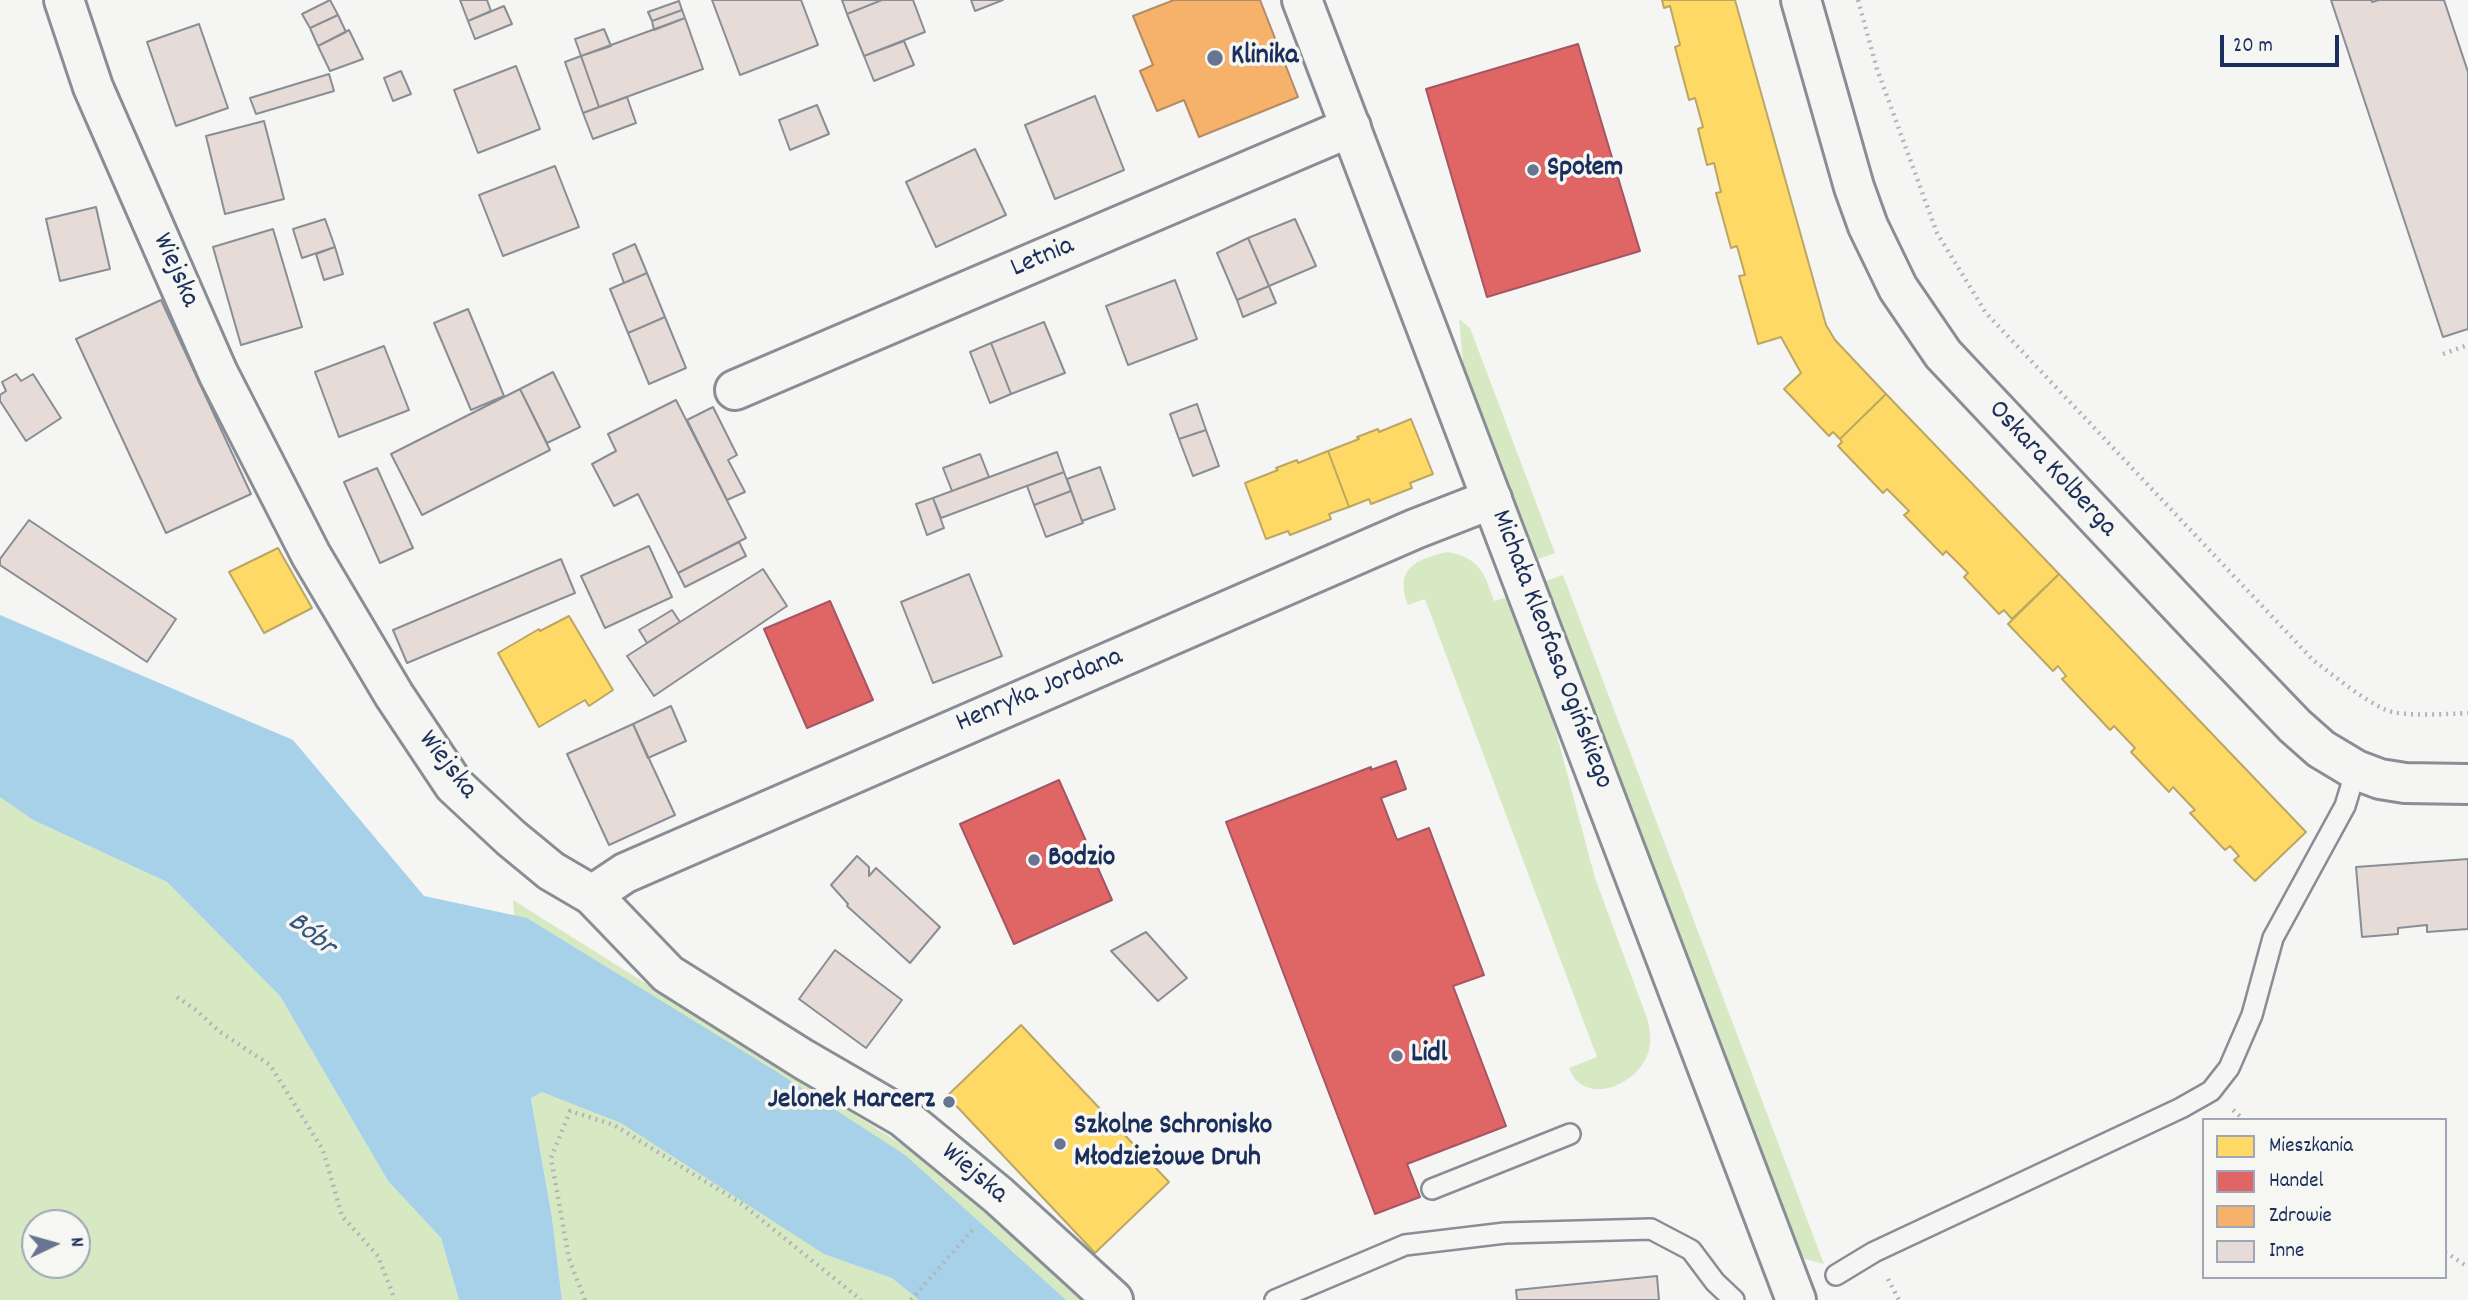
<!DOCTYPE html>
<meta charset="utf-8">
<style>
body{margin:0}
#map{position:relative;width:2468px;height:1300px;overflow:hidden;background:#f5f5f3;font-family:Dekko,sans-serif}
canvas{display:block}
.legend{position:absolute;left:2202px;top:1118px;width:245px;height:161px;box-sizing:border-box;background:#f6f6f2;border:2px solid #9ea6b7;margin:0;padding:9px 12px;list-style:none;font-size:21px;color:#1b2f5e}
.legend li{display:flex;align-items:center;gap:14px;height:35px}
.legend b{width:35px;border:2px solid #9ea6b7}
.north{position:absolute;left:21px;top:1209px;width:70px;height:70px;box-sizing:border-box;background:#f6f6f2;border:2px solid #9ea6b7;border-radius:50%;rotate:85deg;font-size:19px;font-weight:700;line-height:28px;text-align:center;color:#1b2f5e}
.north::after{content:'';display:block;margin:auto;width:24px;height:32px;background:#677492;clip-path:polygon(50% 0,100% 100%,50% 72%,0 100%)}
.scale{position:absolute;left:2220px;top:35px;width:119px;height:32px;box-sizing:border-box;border:4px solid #1b2f5e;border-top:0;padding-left:9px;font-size:21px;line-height:24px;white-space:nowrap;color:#1b2f5e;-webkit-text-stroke:5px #f6f6f2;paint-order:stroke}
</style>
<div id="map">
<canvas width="2468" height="1300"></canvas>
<ul class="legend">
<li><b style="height:19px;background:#ffd966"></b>Mieszkania</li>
<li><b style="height:19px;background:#e06666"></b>Handel</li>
<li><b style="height:19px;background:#f6b26b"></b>Zdrowie</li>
<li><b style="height:19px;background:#e6dbd6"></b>Inne</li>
</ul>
<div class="north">N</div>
<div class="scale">20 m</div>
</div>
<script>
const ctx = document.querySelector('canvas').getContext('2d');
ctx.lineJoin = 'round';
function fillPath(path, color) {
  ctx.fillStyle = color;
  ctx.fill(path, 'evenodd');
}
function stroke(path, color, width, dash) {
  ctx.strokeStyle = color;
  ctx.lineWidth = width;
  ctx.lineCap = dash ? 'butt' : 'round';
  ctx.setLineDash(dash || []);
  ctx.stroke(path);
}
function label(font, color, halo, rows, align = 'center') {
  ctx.font = font + ' Dekko,sans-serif';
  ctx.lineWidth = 7;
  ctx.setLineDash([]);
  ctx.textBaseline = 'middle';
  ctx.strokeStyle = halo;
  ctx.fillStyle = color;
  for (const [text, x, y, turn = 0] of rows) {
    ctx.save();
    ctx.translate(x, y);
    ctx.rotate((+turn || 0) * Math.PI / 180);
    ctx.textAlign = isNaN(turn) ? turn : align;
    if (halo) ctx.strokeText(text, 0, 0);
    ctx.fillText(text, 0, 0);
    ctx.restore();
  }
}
fillPath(new Path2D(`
 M1459 319 1470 328 1555 553 1538 559 1463 362Z
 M1448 552C1480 558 1485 574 1494 601L1508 597 1552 717 1595 878 1648 1021C1650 1031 1652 1043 1648 1053 1638 1085 1584 1108 1569 1068L1597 1057 1425 599 1408 605C1394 569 1415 559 1448 552Z
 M1563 575 1824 1264 1802 1258 1546 581Z
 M0 795 33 820 167 882 280 996 388 1181 441 1238 459 1300H0ZM35 1223H77V1265H35Z
 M513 900 949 1174 1087 1300H562L552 1218 531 1097Z`), '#d6e9c2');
fillPath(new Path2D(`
 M0 615 293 740 424 896 527 918 777 1072 905 1155 1066 1300H919L892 1278 824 1254 621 1123 542 1092 531 1098 552 1218 562 1300H459L441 1238 388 1181 280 996 167 882 33 820 0 797Z`), '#a7d1e9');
const homes = new Path2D(`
 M1662 0H1735L1826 325 1835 340 1886 394 1840 439 1833 432 1829 436 1784 389 1801 373 1781 337 1758 344 1739 276 1745 275 1737 246 1731 248 1716 193 1721 192 1714 163 1707 165 1698 129 1703 127 1695 98 1689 100 1675 47 1680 45 1670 6 1664 8Z
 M1886 394 2059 574 2012 619 2004 610 1999 614 1964 577 1968 573 1946 551 1943 555 1904 515 1909 511 1887 489 1883 493 1838 446 1842 442 1840 439Z
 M1411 419 1433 474 1410 483 1412 488 1371 504 1369 499 1349 507 1328 451 1359 439 1357 437 1378 429 1379 432Z
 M1328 451 1349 507 1329 514 1331 519 1290 535 1288 531 1266 539 1245 483 1278 470 1276 468 1297 460 1298 463Z
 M278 548 312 608 264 633 229 572Z
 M2059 574 2306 832 2255 881 2234 860 2239 856 2230 846 2225 850 2190 813 2195 810 2173 787 2169 792 2131 752 2135 748 2114 726 2110 730 2062 679 2066 676 2058 666 2053 671 2008 624Z
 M569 616 613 690 589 706 585 700 539 727 498 653 539 629 540 631Z
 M1021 1025 1169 1182 1095 1253 947 1096Z`);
fillPath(homes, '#ffd966');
stroke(homes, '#bba664', 2);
const shops = new Path2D(`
 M1578 44 1640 251 1487 297 1426 89Z
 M830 601 873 700 807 728 764 629Z
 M1396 761 1406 789 1381 798 1397 840 1429 828 1484 975 1453 986 1506 1126 1407 1164 1420 1197 1375 1214 1226 822 1371 767V770Z
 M1059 780 1112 900 1014 944 960 824Z`);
fillPath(shops, '#e06666');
stroke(shops, '#a55664', 2);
const health = new Path2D(`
 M1174 0H1260L1298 97 1199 137 1184 100 1157 111 1140 71 1153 65 1133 16Z`);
fillPath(health, '#f6b26b');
stroke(health, '#b48b67', 2);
const building = new Path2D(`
 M330 0 338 15 310 28 302 14Z
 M460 0H487L491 11 468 21Z
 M712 0H801L818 45 740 75Z
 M842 0H882L847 14Z
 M882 0H913L925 32 864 56 847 14Z
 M971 0H1003L975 11Z
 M2331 0H2372V2L2379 0H2444L2468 72V329L2443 337Z
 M679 1 682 10 652 21 648 12Z
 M504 6 512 24 475 39 468 21Z
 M682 10 685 18 654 30 652 21Z
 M338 15 346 32 318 46 310 28Z
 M685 18 703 69 599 107 581 56Z
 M199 24 228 108 176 126 147 42Z
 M604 29 611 46 581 56 575 39Z
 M349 30 363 59 330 71 318 46Z
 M904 41 914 65 874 81 864 56Z
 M581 56 599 107 583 113 565 62Z
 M516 66 540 129 478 153 454 90Z
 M401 71 411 94 393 101 384 78Z
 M329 74 334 91 256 114 250 98Z
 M1095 96 1124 170 1055 199 1025 125Z
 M627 97 636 123 593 139 583 113Z
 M817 105 829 134 790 150 779 120Z
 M264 121 284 199 225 214 206 136Z
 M975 149 1006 215 936 247 906 182Z
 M555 166 579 227 503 256 479 195Z
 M96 207 110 269 60 281 46 219Z
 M325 219 335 247 302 258 293 229Z
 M1295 219 1316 266 1269 286 1248 238Z
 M273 229 302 327 241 345 213 247Z
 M1248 238 1269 286 1237 300 1217 253Z
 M635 244 647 273 624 283 613 254Z
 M335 247 343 274 324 280 316 254Z
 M647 273 665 317 628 333 610 289Z
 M1175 280 1197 339 1128 365 1106 306Z
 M1269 286 1276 303 1243 317 1237 300Z
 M161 300 251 494 166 533 76 339Z
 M468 309 504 396 471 410 434 323Z
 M665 317 686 368 649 384 628 333Z
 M1044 322 1065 373 1011 394 991 343Z
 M991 343 1011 394 990 403 970 352Z
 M384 346 409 410 339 437 315 372Z
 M553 372 580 427 547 443 520 389Z
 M16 374 21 381 33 374 61 418 26 441 0 401V395L6 391 2 382Z
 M520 389 550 450 422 515 391 454Z
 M676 400 746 538 678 573 638 494 614 506 592 464 616 451 608 434Z
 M1197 404 1206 430 1179 439 1170 414Z
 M713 407 737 455 728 460 745 492 727 500 687 420Z
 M1206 430 1219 466 1193 476 1179 439Z
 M1057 452 1064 472 941 518 933 498Z
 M980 454 989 477 952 491 943 468Z
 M1100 467 1115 509 1082 521 1067 479Z
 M377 468 413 548 380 563 344 482Z
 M1064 472 1071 491 1034 505 1027 486Z
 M1071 491 1083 523 1046 537 1034 505Z
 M933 498 944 528 927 535 916 504Z
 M29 520 176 619 147 662 0 565V559Z
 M739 542 746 556 685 587 678 573Z
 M649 546 672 597 605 628 581 576Z
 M561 559 575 593 407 663 393 630Z
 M763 569 787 606 654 696 627 656Z
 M969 574 1002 656 933 683 901 602Z
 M672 610 680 622 647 643 639 630Z
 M671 706 686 741 648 758 633 724Z
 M633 724 675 815 609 845 567 754Z
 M857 856 869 867V876L876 868 940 927 910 963 847 906 848 904 831 885Z
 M2468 859V929L2427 932V925L2398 928V934L2362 937 2356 867Z
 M1146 932 1187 978 1158 1001 1111 951Z
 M835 950 902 1000 866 1048 799 999Z
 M1657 1276 1659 1300H1517L1516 1290Z`);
fillPath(building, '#e6dbd6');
stroke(building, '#898d95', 2);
const lane = new Path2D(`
 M1432 1189 1570 1134
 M1836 1275 1874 1252 2181 1108 2211 1091 2229 1068 2252 1015 2273 938 2345 806 2356 770
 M1275 1300 1405 1245 1505 1233 1651 1229 1691 1250 1715 1282 1734 1300`);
const street = new Path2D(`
 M64 0 93 87 218 373 311 555 394 695 454 785 511 838 551 871 592 895 668 974 803 1059 903 1117 998 1195 1113 1300
 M1801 0 1854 187 1868 226 1898 288 1943 354 2199 626 2295 726 2321 749 2356 770 2380 779 2405 783 2468 784
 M735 390 1351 127
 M592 895 625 873 1415 529 1492 499`);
const secondary = new Path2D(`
 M1302 0 1796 1300`);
stroke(lane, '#898d95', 24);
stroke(street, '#898d95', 44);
stroke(secondary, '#898d95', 44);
stroke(new Path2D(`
 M1858 0 1877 69 1937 233 1986 313 2313 660C2336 677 2360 698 2386 710 2401 717 2450 714 2468 713
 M2443 354 2468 345
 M177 997 196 1010 220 1032 270 1065 323 1150 342 1216 378 1256 395 1300
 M2233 1110 2244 1120
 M2445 1252 2468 1267
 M1888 1279 1899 1300
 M585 1300 569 1259 551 1158 570 1111 614 1125 742 1204 861 1300
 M911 1300 975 1227`), '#b2b4b9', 4.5, [2, 5]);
stroke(lane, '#f5f5f3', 19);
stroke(street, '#f5f5f3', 38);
stroke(secondary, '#f5f5f3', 38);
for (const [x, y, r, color] of [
 [1215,58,9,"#677492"],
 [1533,170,7,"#677492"],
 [1034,860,7,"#677492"],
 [1397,1056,7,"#677492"],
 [949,1102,7,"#677492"],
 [1060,1144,7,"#677492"]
]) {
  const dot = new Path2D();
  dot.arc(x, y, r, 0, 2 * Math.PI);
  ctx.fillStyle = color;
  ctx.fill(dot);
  stroke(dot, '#f6f6f2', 2.5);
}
label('bold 28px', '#1b2f5e', '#f6f6f2', [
 ["Klinika",1231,58],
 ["Społem",1547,170],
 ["Bodzio",1048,860],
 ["Lidl",1411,1056],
 ["Jelonek Harcerz",935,1102,"right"],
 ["Szkolne Schronisko",1074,1128],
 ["Młodzieżowe Druh",1074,1160]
], 'left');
label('28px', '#1b2f5e', '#f6f6f2', [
 ["Letnia",1043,259,-23],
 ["Wiejska",174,271,66],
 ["Oskara Kolberga",2051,470,47],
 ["Michała Kleofasa Ogińskiego",1550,650,69],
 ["Henryka Jordana",1040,692,-23],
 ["Wiejska",446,766,52],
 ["Wiejska",973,1175,40]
]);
label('italic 30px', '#365480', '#f6f6f2', [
 ["Bóbr",310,936,39]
]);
</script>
